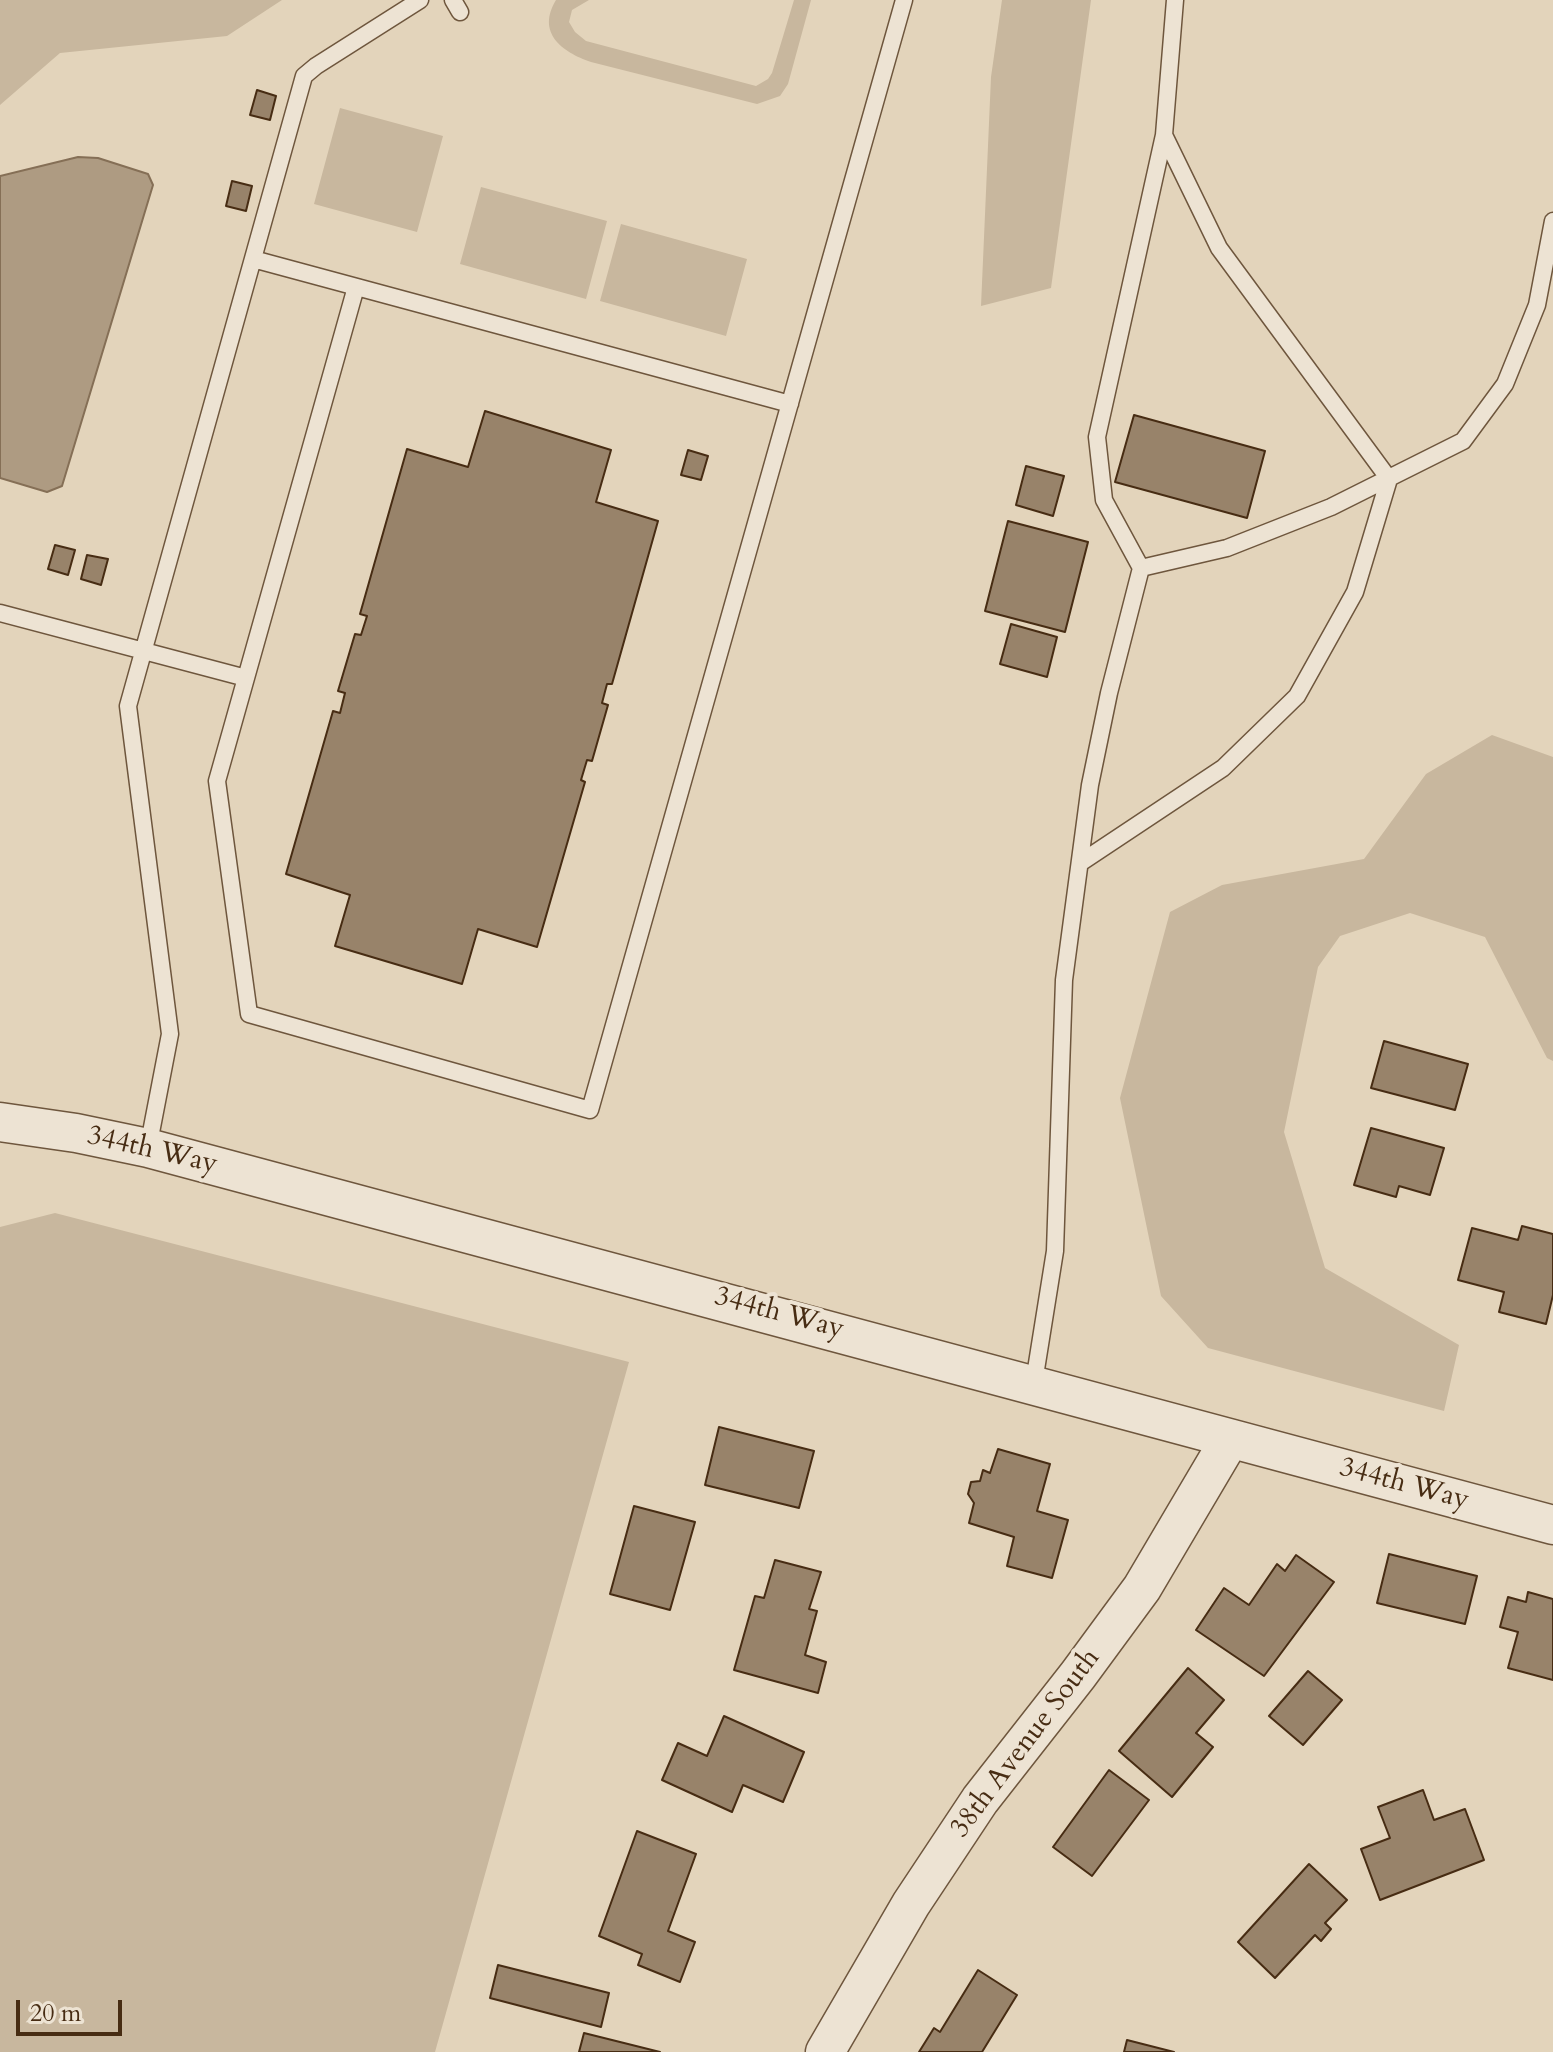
<!DOCTYPE html>
<style>
body{margin:0}
#map{position:relative;width:1553px;height:2052px;overflow:hidden;background:#e3d4bb;font-family:Cardo,serif}
canvas{display:block}
.scale{position:absolute;left:16px;top:2000px;width:106px;height:36px;box-sizing:border-box;border:4px solid #472c13;border-top:0;padding-left:10px;font-size:24px;line-height:28px;white-space:nowrap;color:#472c13;-webkit-text-stroke:6px #ede3d3;paint-order:stroke}
</style>
<div id="map">
<canvas width="1553" height="2052"></canvas>
<div class="scale">20 m</div>
</div>
<script>
const ctx = document.querySelector('canvas').getContext('2d');
ctx.lineJoin = 'round';
function fillPath(path, color) {
  ctx.fillStyle = color;
  ctx.fill(path, 'evenodd');
}
function stroke(path, color, width, dash) {
  ctx.strokeStyle = color;
  ctx.lineWidth = width;
  ctx.lineCap = dash ? 'butt' : 'round';
  ctx.setLineDash(dash || []);
  ctx.stroke(path);
}
function label(font, color, halo, rows, align = 'center') {
  ctx.font = font + ' Cardo,serif';
  ctx.lineWidth = 8;
  ctx.setLineDash([]);
  ctx.textBaseline = 'middle';
  ctx.strokeStyle = halo;
  ctx.fillStyle = color;
  for (const [text, x, y, turn = 0] of rows) {
    ctx.save();
    ctx.translate(x, y);
    ctx.rotate((+turn || 0) * Math.PI / 180);
    ctx.textAlign = isNaN(turn) ? turn : align;
    if (halo) ctx.strokeText(text, 0, 0);
    ctx.fillText(text, 0, 0);
    ctx.restore();
  }
}
fillPath(new Path2D(`
 M0 0H282L227 36 60 53 0 105Z
 M556 0H589L572 10 569 22 575 32 586 41 756 86 768 79 772 73 794 0H811L788 84 780 96 757 104 591 62C562 52 536 33 556 0Z
 M1002 0H1091L1051 288 981 306 991 77Z
 M340 108 443 136 417 232 314 204Z
 M481 187 607 221 586 299 460 264Z
 M621 224 747 259 726 336 600 301Z
 M1492 735 1553 757V1061L1547 1058 1485 937 1410 913 1340 936 1318 967 1284 1132 1325 1268 1459 1345 1444 1411 1208 1348 1161 1296 1120 1098 1170 912 1222 885 1364 859 1426 774Z
 M55 1213 629 1362 435 2052H0V1227Z`), '#c8b79e');
const water = new Path2D(`
 M78 157 98 158 148 174 153 185 62 486 47 492 0 478V176Z`);
fillPath(water, '#ae9b82');
stroke(water, '#856f56', 2);
const building = new Path2D(`
 M257 90 276 96 270 120 250 115Z
 M232 181 252 186 246 211 226 206Z
 M485 411 611 450 596 502 658 521 612 684H607L602 703 608 705 592 761 587 760 581 780 585 782 537 947 478 929 462 984 335 946 350 895 286 874 333 711 340 713 345 693 338 691 355 634 361 635 367 616 360 614 407 449 468 467Z
 M1134 415 1265 451 1247 518 1115 482Z
 M688 450 708 456 701 480 681 475Z
 M1026 466 1064 476 1053 516 1016 505Z
 M1008 521 1088 542 1065 632 985 611Z
 M55 545 75 550 68 575 48 569Z
 M87 555 108 559 101 585 81 579Z
 M1011 624 1057 637 1047 677 1000 664Z
 M1384 1041 1468 1064 1455 1110 1371 1088Z
 M1371 1128 1444 1148 1430 1195 1399 1186 1396 1197 1354 1185Z
 M1522 1226 1553 1234V1295L1546 1324 1499 1312 1504 1292 1458 1280 1472 1228 1518 1240Z
 M719 1427 814 1451 799 1508 705 1485Z
 M998 1449 1050 1464 1037 1511 1068 1520 1052 1578 1007 1566 1014 1537 969 1523 974 1503 968 1494 971 1482 980 1481 983 1470 990 1473Z
 M634 1506 695 1522 670 1610 610 1594Z
 M1389 1554 1477 1576 1465 1624 1377 1603Z
 M1296 1555 1334 1582 1264 1676 1196 1630 1224 1588 1249 1605 1277 1564 1285 1571Z
 M775 1560 821 1572 809 1609 817 1611 805 1655 826 1662 818 1693 734 1670 755 1596 764 1598Z
 M1528 1592 1553 1599V1680L1508 1668 1518 1632 1500 1627 1508 1597 1526 1602Z
 M1188 1668 1224 1700 1196 1733 1213 1747 1172 1797 1119 1751Z
 M1308 1671 1342 1700 1303 1745 1269 1716Z
 M724 1716 804 1752 783 1802 743 1785 732 1812 662 1780 678 1743 707 1756Z
 M1109 1770 1149 1800 1092 1876 1053 1847Z
 M1423 1790 1434 1820 1465 1809 1484 1860 1380 1900 1361 1849 1390 1838 1378 1807Z
 M637 1831 696 1854 668 1931 695 1942 680 1982 638 1965 642 1954 599 1936Z
 M1309 1864 1347 1900 1325 1923 1331 1929 1321 1941 1315 1935 1275 1978 1238 1942Z
 M498 1965 609 1993 601 2027 490 1998Z
 M978 1970 1017 1995 982 2052H919L934 2028 940 2032Z
 M584 2033 660 2052H579Z
 M1127 2040 1174 2052H1124Z`);
fillPath(building, '#98836a');
stroke(building, '#472c13', 2);
const service = new Path2D(`
 M453 0 460 12
 M1175 0 1164 135 1219 248 1389 479
 M253 259 790 404
 M356 287 217 781 249 1014 590 1110 904 0
 M1141 568 1104 500 1097 437 1164 135
 M0 613 246 678
 M1080 863 1223 768 1297 696 1355 592 1389 479
 M148 1148 170 1034 128 706 304 76 316 66 420 0
 M1034 1382 1055 1251 1064 980 1090 785 1109 693 1141 568 1227 548 1331 507 1463 441 1505 384 1537 305 1553 221`);
const tertiary = new Path2D(`
 M0 1122 76 1133 148 1148C617 1272 1086 1396 1553 1525
 M825 2052 911 1904 980 1800 1078 1675 1142 1588 1230 1439`);
stroke(service, '#6e563d', 19);
stroke(tertiary, '#6e563d', 41);
stroke(service, '#ede3d3', 16);
stroke(tertiary, '#ede3d3', 38);
label('28px', '#472c13', '#ede3d3', [
 ["344th Way",152,1151,13],
 ["344th Way",779,1314,15],
 ["344th Way",1404,1485,15],
 ["38th Avenue South",1026,1744,-53]
]);
</script>
